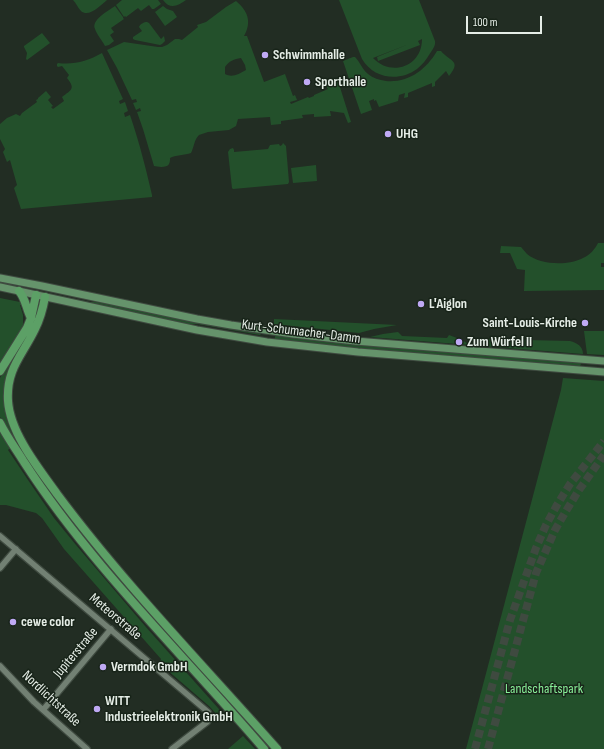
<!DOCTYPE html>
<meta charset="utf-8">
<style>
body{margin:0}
#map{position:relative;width:604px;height:749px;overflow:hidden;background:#222d23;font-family:"Sofia Sans Condensed",sans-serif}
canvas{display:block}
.scale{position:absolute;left:466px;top:16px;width:76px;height:18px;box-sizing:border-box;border:2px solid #e5ede6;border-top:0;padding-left:5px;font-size:12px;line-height:14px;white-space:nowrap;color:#e5ede6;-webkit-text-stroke:3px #182419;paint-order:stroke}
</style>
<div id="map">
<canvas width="604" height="749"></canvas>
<div class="scale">100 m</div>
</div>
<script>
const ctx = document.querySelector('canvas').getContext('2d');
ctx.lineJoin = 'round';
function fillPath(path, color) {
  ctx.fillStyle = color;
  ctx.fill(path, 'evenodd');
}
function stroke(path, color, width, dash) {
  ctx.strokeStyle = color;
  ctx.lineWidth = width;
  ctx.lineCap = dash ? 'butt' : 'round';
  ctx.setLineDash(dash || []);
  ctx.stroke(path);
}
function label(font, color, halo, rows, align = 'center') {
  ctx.font = font + ' "Sofia Sans Condensed",sans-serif';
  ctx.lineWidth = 3;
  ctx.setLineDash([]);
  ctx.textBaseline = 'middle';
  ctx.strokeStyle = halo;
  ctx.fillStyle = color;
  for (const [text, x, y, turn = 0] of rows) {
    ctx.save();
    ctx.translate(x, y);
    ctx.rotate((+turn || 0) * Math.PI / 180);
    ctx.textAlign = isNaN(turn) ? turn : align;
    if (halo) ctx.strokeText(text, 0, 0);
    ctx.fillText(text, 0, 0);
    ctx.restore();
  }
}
fillPath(new Path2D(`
 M73 0H107C101 5 89 18 81 11 78 8 76 3 73 0Z
 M122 0H158L161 4 154 9H152L149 5 141 11 138 8 126 17 125 16 124 17 116 5Z
 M163 0H186C178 6 170 10 163 0Z
 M339 0H419L435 41C436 46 432 50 429 55 426 60 422 65 417 69 399 82 374 79 362 59ZM422 39C422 67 391 77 373 58L409 44 377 57 378 61 420 45 418 41Z
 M236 1C248 11 252 22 244 36H247L264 82 285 74 293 96 295 95 297 100 290 102 291 104 308 97 309 98 314 96V95L328 89 326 86 338 81 351 122 348 123 344 113 330 111 331 116 314 117V114L302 115 303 118 281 121V124L271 125 270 117 238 119 236 126 229 130 208 132 199 135C194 140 194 147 191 153 185 155 175 155 170 158 170 160 170 162 169 164 167 168 158 167 154 166L143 129 137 112 141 111 140 108 136 110 133 103 137 102 136 99 132 100 117 68 107 50 124 42 158 47H162L167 45 175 39H179L182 40 198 27 197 25 206 22 226 7ZM241 58 245 65 246 70C239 74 232 78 225 74V67C229 61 234 59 241 58Z
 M115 6 123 17V18L124 19 111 28 114 32 110 35 114 41 109 45 105 46C102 40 97 35 95 29 91 20 108 11 115 6Z
 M163 6 167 9 173 11 177 17 165 26 155 12Z
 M147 22 149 23 161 39 164 36 165 41 162 44 160 45 135 40 133 39V37L142 31 139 27C140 24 144 22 147 22Z
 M42 33 50 43 27 60 26 59 27 53 24 47V46Z
 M437 51H441C450 62 462 60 449 76L446 71 435 82V86L432 87V83L408 93V97L404 98 405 93 399 95 398 101 379 107 376 100 374 101V99L369 101 372 110 361 114 343 61 353 57H355C360 62 362 69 368 74 373 78 379 80 386 81 408 83 426 70 437 51Z
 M102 53 123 99 119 101 120 104 125 102 128 111 124 113 125 117 130 115 131 118C140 145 146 169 152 195V197L21 209 14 188 17 185 10 160 7 162 3 152 5 149 0 139V124L7 118 16 114 20 116 22 113 37 102 36 100 38 99V98L46 91 51 97 48 100 53 106 51 107 53 109 64 101 62 97C71 90 76 89 67 78L69 75 62 66 58 67 57 66V64L58 63C74 65 88 61 102 53Z
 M283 143 286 146 289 182 288 184 233 189 232 188 228 152 230 149 233 148 234 150V152L268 149 270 145 279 144 280 146 282 145Z
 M316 165 317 181 293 183 291 168Z
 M598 243H604V263H601V267H604V290L524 291 525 270 517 269 510 253H500L501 246 521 247C523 249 525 252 527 254 540 265 568 266 583 258 590 255 595 249 598 243Z
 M56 295 89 302H97L198 322 261 334 260 335 198 324H187L56 297Z
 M0 298 20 302 22 305H20L23 315V330L0 364Z
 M274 319 397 325 374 329 359 333 274 324Z
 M584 331H604V355L587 354Z
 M398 332 402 336 447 338 449 335 462 340 470 345 370 337 383 334Z
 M275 335 327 342 580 362 581 364 580 366H578L344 347 275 339Z
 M483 339 570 341C577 343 583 346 583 354L481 346Z
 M12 358C0 391 1 411 16 442L0 417V378L5 367Z
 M563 378 604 381V749H466L561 390Z
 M0 431 11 447 8 450 28 480 54 518 76 545 145 626 226 717 222 720 209 706 159 663 161 659 64 549 42 518 36 513 6 505H0Z
 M243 736 255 749H228Z`), '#23502b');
stroke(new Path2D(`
 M475 749 510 620 536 548 546 525 557 505 570 484 604 441
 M488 749 536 573 555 530 566 511 579 490 604 455`), '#3f4a40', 8, [8, 4]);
const minor = new Path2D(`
 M0 536 208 712 210 718 207 722 172 749
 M0 568 16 549
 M0 666 34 702 87 749
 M43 710 111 629`);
const major = new Path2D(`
 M0 278 42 286 197 319 231 325 293 334 355 341 604 361
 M0 287 197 330 267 342 358 352 604 372`);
const highway = new Path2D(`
 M19 291C26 299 26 309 31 318
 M45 297C43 308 40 319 35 329 22 356 6 369 8 401 10 433 39 469 57 494 124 584 203 665 277 749
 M0 371 27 328 31 318 36 295
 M0 423C7 437 16 449 24 462 92 567 183 654 264 749`);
stroke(minor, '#3f4a40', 8);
stroke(major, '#3f4a40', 9);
stroke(highway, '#3f4a40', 10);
stroke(minor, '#728073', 5.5);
stroke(major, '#65936b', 7);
stroke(highway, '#5ca066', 8);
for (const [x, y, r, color] of [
 [265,55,4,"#bfa9f4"],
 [307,82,4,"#bfa9f4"],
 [388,134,4,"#bfa9f4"],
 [421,304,4,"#bfa9f4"],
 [585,323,4,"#bfa9f4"],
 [459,342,4,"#bfa9f4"],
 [13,622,4,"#bfa9f4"],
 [103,667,4,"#bfa9f4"],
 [97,709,4,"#bfa9f4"]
]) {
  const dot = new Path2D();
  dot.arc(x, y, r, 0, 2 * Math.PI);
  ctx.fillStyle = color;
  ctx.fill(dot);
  stroke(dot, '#182419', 1.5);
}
label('bold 14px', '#e5ede6', '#182419', [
 ["Schwimmhalle",273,55],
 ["Sporthalle",315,82],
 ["UHG",396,134],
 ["L'Aiglon",429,304],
 ["Saint-Louis-Kirche",577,323,"right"],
 ["Zum Würfel II",467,342],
 ["cewe color",21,622],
 ["Vermdok GmbH",111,667],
 ["WITT",105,701],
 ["Industrieelektronik GmbH",105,717]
], 'left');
label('14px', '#e5ede6', '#182419', [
 ["Kurt-Schumacher-Damm",301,332,7],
 ["Meteorstraße",115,617,40],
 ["Jupiterstraße",76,653,-50],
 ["Nordlichtstraße",51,699,43]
]);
label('14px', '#89f099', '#182419', [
 ["Landschaftspark",544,689]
]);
</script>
